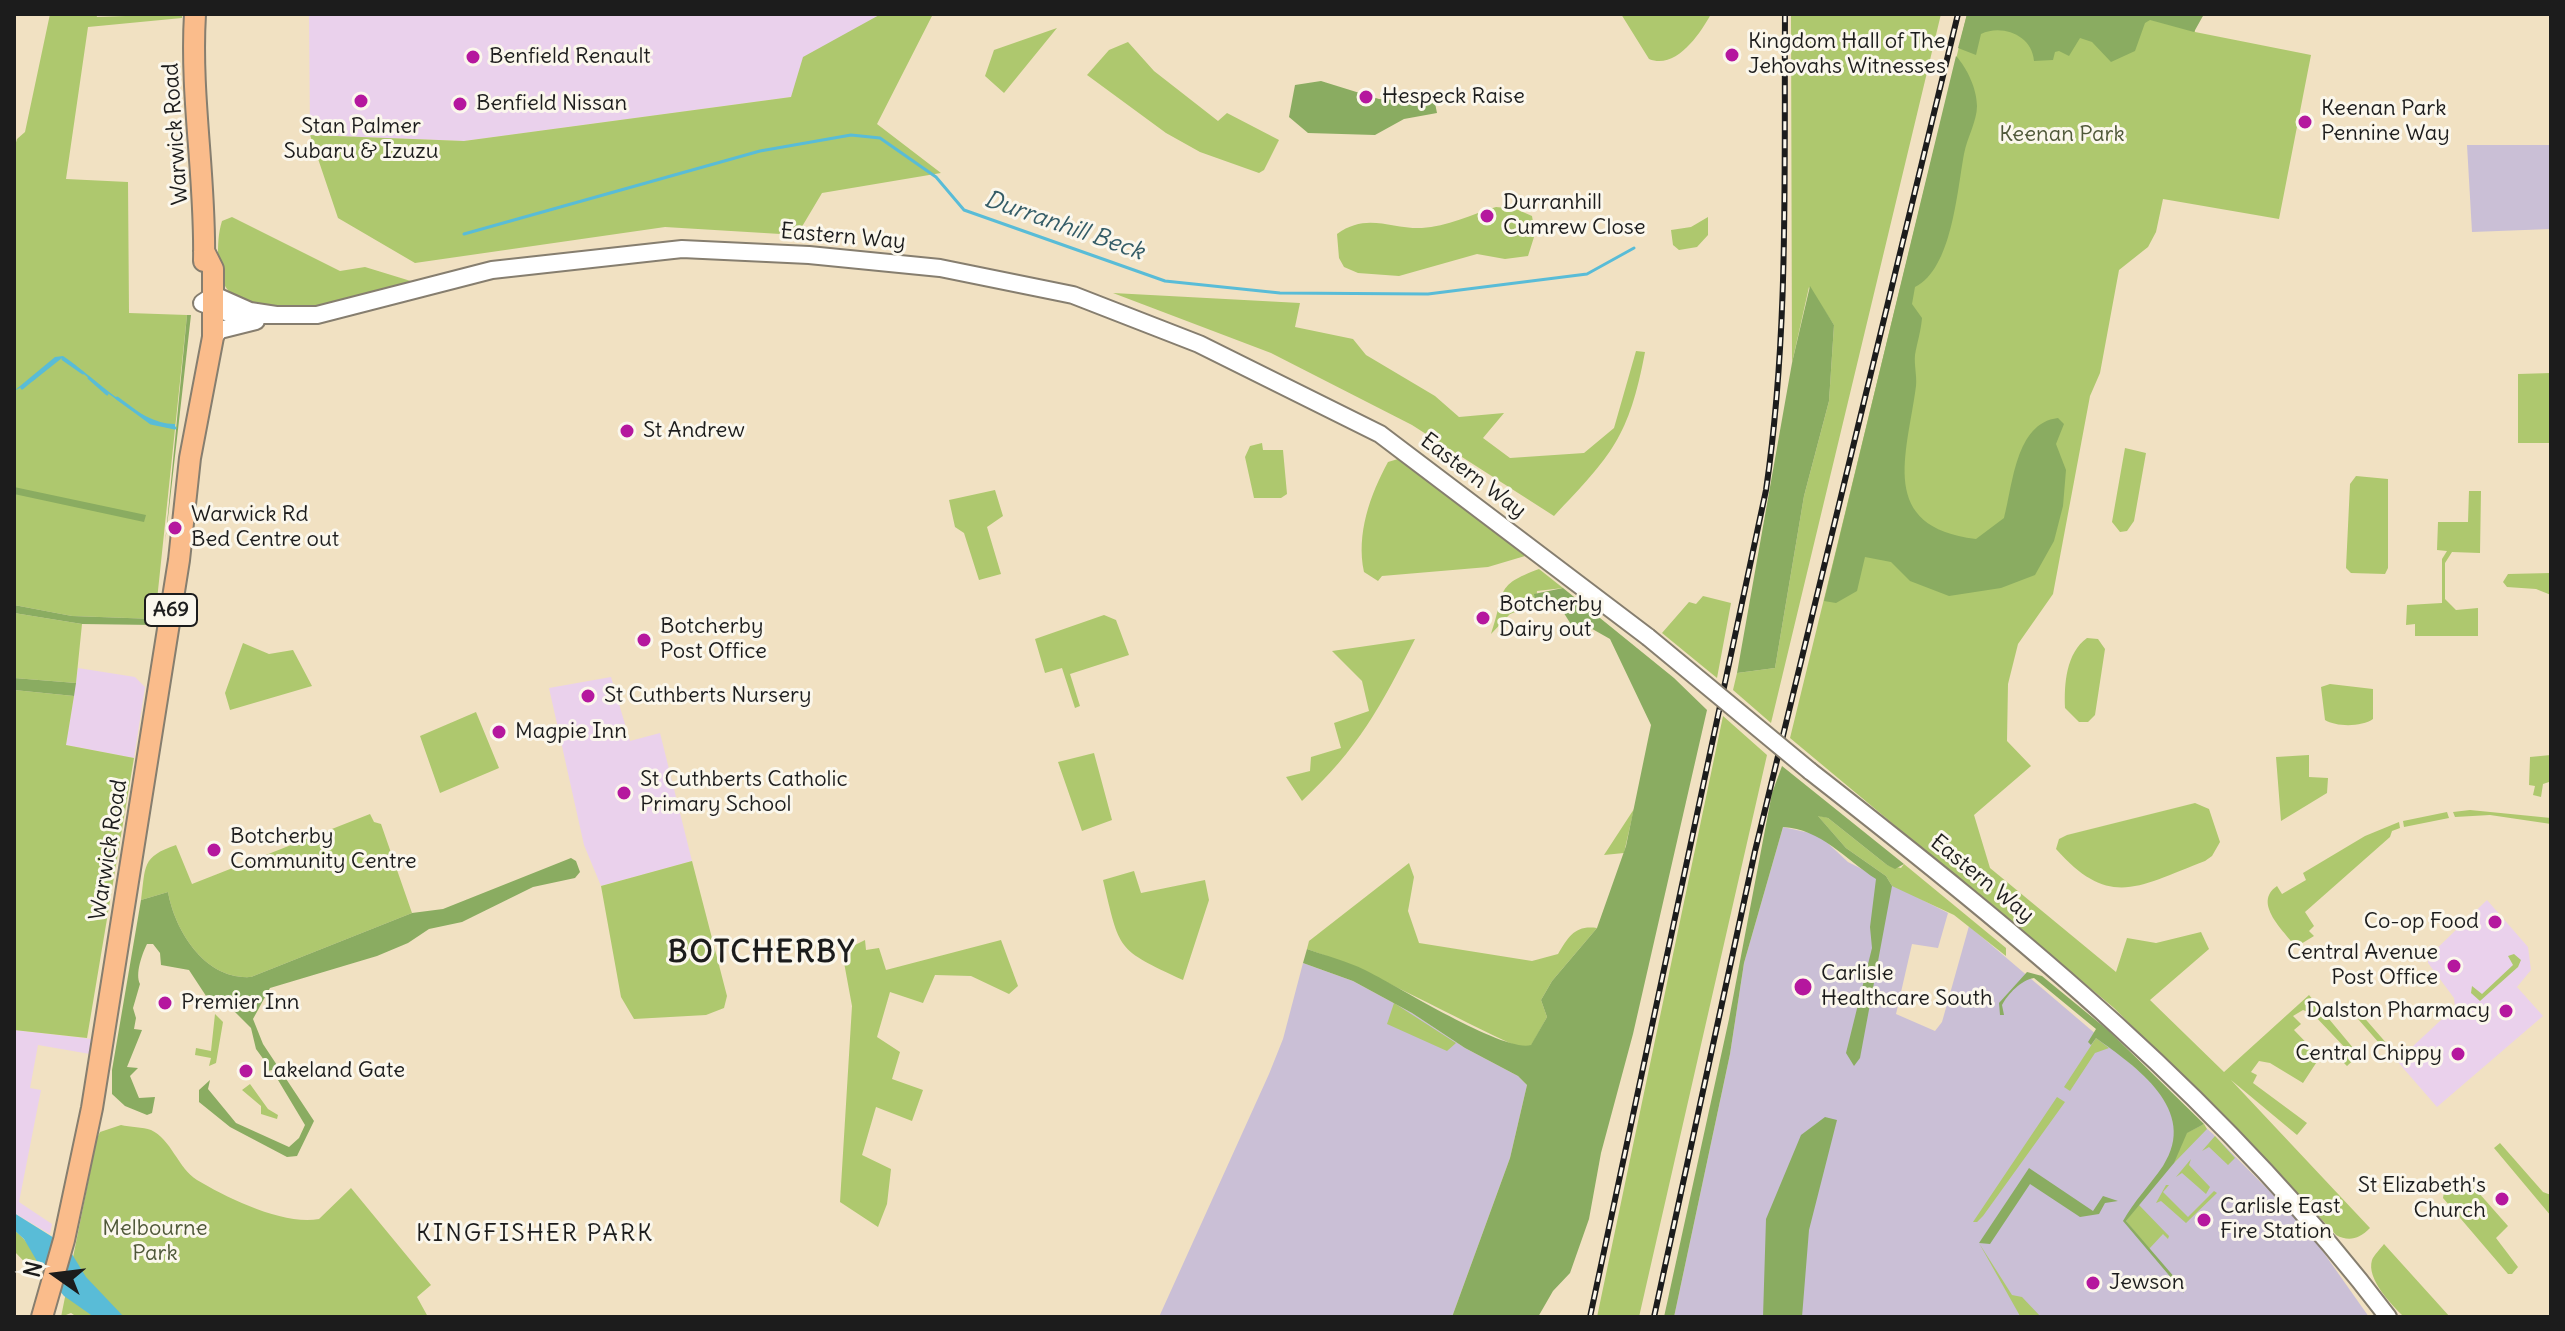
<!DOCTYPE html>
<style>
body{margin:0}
#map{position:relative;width:2565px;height:1331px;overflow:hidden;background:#f1e1c2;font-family:Delius,sans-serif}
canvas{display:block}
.frame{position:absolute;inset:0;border:16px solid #1c1c1c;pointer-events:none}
.north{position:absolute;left:16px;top:1235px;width:80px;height:80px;-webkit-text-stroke:6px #fbf7ec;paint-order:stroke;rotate:284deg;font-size:22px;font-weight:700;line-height:32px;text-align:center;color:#1c1c1c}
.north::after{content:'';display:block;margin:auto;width:28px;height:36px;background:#1c1c1c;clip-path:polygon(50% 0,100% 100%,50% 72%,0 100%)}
</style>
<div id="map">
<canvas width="2565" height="1331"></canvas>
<div class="frame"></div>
<div class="north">N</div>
</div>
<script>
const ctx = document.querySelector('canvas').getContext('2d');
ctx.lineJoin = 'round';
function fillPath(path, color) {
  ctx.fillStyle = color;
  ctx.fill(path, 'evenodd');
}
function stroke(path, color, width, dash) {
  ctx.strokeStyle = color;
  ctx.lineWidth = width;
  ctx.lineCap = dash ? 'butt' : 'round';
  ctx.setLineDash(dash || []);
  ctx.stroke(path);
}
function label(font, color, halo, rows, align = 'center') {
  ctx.font = font + ' Delius,sans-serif';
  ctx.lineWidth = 6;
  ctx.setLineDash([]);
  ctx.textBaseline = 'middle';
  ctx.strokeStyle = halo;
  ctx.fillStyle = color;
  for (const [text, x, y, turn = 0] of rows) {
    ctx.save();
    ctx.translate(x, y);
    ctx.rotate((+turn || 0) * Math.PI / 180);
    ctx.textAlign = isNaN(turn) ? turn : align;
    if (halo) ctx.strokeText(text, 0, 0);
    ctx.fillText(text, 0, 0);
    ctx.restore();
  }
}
fillPath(new Path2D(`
 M309 14H894L791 97 464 141 310 135Z
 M78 668 135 677 145 687 134 758 66 745Z
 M611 677 630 741 660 733 692 861 601 886 584 845 549 688Z
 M2487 900 2528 947 2531 970 2517 987 2543 1016 2437 1107 2397 1061 2455 1007 2454 998 2428 963V957Z
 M14 1030 92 1039 90 1054 38 1045 30 1088 41 1090 19 1202 52 1224 50 1234 14 1213Z`), '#ead1ec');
fillPath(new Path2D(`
 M2467 145H2551V229L2472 232Z
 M1783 827 1819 835 1848 862 1948 913 1938 948 1912 944 1896 1014 1935 1031 1942 1022 1969 926 2212 1133 2307 1229 2369 1317H1674L1730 1054 1744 963Z
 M1303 963 1353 981 1412 1013 1465 1048 1518 1076 1527 1085 1510 1158 1452 1317H1159L1269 1074 1283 1039Z`), '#cabfd6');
fillPath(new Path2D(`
 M50 14H96L97 17 182 14V18L88 27 66 179 128 182 129 313 187 315 155 619 72 616 14 605V149L17 139 25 132Z
 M881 14H933L877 124 941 173 822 193 797 235 665 227 415 263 338 218 310 135 464 141 791 97 803 57Z
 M1621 14H1711C1700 34 1676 70 1649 59Z
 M1791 14H1941L1771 723 1733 690 1737 673 1775 668 1804 496 1829 401 1834 325 1809 287 1792 363Z
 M1967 14H2204L2195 26V32L2311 55 2279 219 2163 199 2156 232 2148 247 2119 270 2100 373 2090 396 2053 594 2018 644 2008 684 2007 741 2031 766 1974 815 1990 868 2116 972 2127 938 2156 943 2201 932 2209 949 2150 1000 2224 1072 2309 995 2359 1055 2347 1066 2344 1063 2350 1053 2313 1014 2303 1010 2293 1016 2301 1024 2294 1030 2320 1057 2303 1083 2270 1063 2259 1061 2251 1072 2257 1075 2253 1083 2307 1123 2297 1135 2231 1080 2370 1228C2359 1239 2349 1242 2336 1235L2275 1169 2114 1008 1790 738Z
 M1057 28 1004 93 985 76 994 50Z
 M1128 42 1154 71 1218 121 1227 113 1279 140 1264 170 1259 173 1200 152 1166 133 1087 75 1109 50Z
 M1496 207 1516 209 1532 216 1535 234 1528 256 1505 259 1477 254 1399 276 1358 273 1344 267 1339 258 1337 234C1367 212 1390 229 1422 228 1446 227 1473 214 1496 207Z
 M232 217 340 271 365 267 414 282C364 295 219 348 218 258 218 245 218 234 222 221Z
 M1708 217V235L1697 247 1679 250 1673 245 1671 230 1691 227Z
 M1113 293 1300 303 1295 327 1353 339 1366 355 1435 396 1459 417 1504 413 1483 438 1510 458 1584 453 1614 428 1636 351 1645 352C1629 437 1612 455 1554 516L1412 425 1271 353Z
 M2551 373V443H2518V374Z
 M1262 443 1263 450H1283L1287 494 1281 498H1254L1245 457 1250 446Z
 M2125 448 2146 453 2134 521 2127 531 2120 532 2112 522Z
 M1398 459 1420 471 1525 556 1488 567 1382 576 1378 581 1364 572C1356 534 1370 495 1388 462Z
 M2356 476 2388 479V568L2385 574 2351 573 2346 568 2350 484Z
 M995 490 1003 516 987 527 1001 574 979 580 964 533 955 527 949 500Z
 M2469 491H2481L2480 553 2452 552 2445 563V599L2456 610 2478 608V636H2415V624L2406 625 2407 605 2442 603V559L2447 551 2437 550 2438 522H2468Z
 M1539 569 1563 588 1537 591 1536 604 1510 614 1491 634C1506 591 1493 586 1539 569Z
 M2551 573V595L2536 589 2507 587 2503 582 2508 574Z
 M1703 596 1731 603 1717 678 1662 633 1689 602 1696 604Z
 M14 613 82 624 76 683 14 678Z
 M1104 615 1116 620 1129 655 1070 674 1080 706 1075 708 1062 668 1045 673 1035 639Z
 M2087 638 2098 639 2105 649 2095 715 2088 722H2079L2065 708C2064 684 2066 653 2087 638Z
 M1415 639C1381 706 1358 749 1302 801L1286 777 1310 771 1311 757 1341 748 1334 723 1369 711 1362 681 1332 651Z
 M243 643 269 654 293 650 312 686 230 710 225 693Z
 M2330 684 2373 689V719C2362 727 2336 727 2325 720L2321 687Z
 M14 690 74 696 66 745 134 758 87 1038 14 1030Z
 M476 712 499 768 440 793 420 736Z
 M1723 716 1767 755 1639 1317H1597Z
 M1094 753 1112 820 1082 831 1058 762Z
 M2309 755V777L2328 778 2327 793 2281 821 2276 757Z
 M2551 755 2549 782 2543 784 2541 797 2533 795 2535 786 2529 785 2530 757Z
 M2195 803 2209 809 2220 842 2212 856 2205 861C2139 886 2110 910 2056 849L2059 839 2067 835Z
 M1634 809 1624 853 1604 855Z
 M2470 810 2551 818V824L2490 815 2455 817 2453 812Z
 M2447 812 2449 818 2404 827 2403 821Z
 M370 814 374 822 381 824 412 913 251 977C205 980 175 931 168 892L141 900C146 866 141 857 176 845L192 884Z
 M1817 815 1828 818 1887 865 1901 868 1904 864 2006 948V956L1954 915 1892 886 1886 876 1846 848Z
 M2399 822 2400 828 2392 831 2390 837 2305 912 2314 926 2309 931 2314 936 2296 947C2284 931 2252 903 2277 886L2282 894 2306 880 2303 873 2365 836Z
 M692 861 727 996 724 1008 706 1015 634 1019 621 997 601 886Z
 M1409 863 1414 877 1408 911 1419 943 1532 961 1558 954C1569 936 1575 925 1597 928L1552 981 1541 1000 1547 1017 1531 1046 1521 1048C1449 1016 1381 975 1307 949L1309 941Z
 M1134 871 1141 893 1205 880 1209 900 1183 980C1116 949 1120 951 1103 880Z
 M865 940 866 950 879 948 886 970 1001 940 1018 986 1009 994 971 976 935 975 923 1003 890 992 877 1037 900 1052 892 1079 923 1090 912 1121 876 1107 862 1155 891 1169 887 1204 878 1227 840 1202 852 1006 843 957 849 948Z
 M2514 954 2521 960 2518 967 2480 1001 2471 993 2472 986 2482 994 2513 965 2508 956Z
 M1394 1003 1456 1043 1447 1051 1387 1024Z
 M2354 1006 2388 1045 2387 1052 2351 1011Z
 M215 1014 223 1022 216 1063 209 1066 211 1058 195 1055 196 1048 211 1051Z
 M2096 1038 2109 1048 2095 1053 2070 1091 2064 1087Z
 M250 1084 268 1109 278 1115 277 1119 261 1114V1106L242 1090Z
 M2057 1097 2065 1102 1983 1216 1977 1222H1973Z
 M2204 1124 2207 1129 2173 1164 2186 1133Z
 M121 1125C130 1127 143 1127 151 1130 171 1139 178 1168 197 1180 227 1198 285 1226 319 1219L351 1188 431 1285 417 1297 428 1317H77L71 1313 61 1317 97 1138 100 1132Z
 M2215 1136 2235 1158 2228 1165 2209 1147 2202 1151Z
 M2500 1143 2543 1192 2551 1195V1216L2494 1148Z
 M2191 1159 2189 1165 2210 1187 2206 1194 2182 1173 2176 1177Z
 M2463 1175 2508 1226 2496 1238 2518 1267 2512 1274H2508L2443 1198 2444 1192Z
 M2166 1185H2169L2163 1192 2188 1217 2214 1191 2217 1193 2186 1223 2161 1201 2156 1203Z
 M2138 1204 2169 1236 2168 1239 2163 1234 2149 1249 2126 1221Z
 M14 1230C28 1241 42 1260 40 1278L14 1251Z
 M1979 1243 2012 1295 2022 1297 2041 1317 2020 1316Z
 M2384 1244 2450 1317H2404C2392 1305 2366 1279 2372 1260 2374 1255 2381 1248 2384 1244Z`), '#aec86e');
fillPath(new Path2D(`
 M1967 14H2204L2194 32 2150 20 2145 23 2135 51 2111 62 2092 42 2080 38 2069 56 2059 51 2055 52 2053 60 2034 61C2032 35 2002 24 1981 34L1976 55 1958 48Z
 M1956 56C1967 68 1977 89 1977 106 1977 121 1967 138 1964 154 1957 191 1952 269 1915 287L1912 304 1922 318C1921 331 1917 343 1915 355 1914 365 1917 376 1916 386 1907 455 1877 527 1976 539L2004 518C2013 486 2015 423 2058 418L2064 424 2056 444 2066 470 2063 506 2054 541 2035 575 2001 588 1949 596 1910 581 1891 562 1865 557 1857 591 1836 603 1824 601Z
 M1321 81 1379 99 1435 103 1437 113 1404 119 1375 135 1308 133 1289 117 1295 85Z
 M1810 286 1834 325 1829 401 1804 496 1775 668 1737 673 1792 363Z
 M187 315H191L165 544Z
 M14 487 146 515 144 522 14 494Z
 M1563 588 1674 678 1707 710 1633 1034 1601 1153 1589 1219 1570 1273 1553 1291 1538 1317H1452L1510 1158 1527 1085 1518 1076 1465 1048 1412 1013 1353 981 1303 963 1307 949C1326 956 1347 961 1365 970 1396 985 1504 1053 1531 1045L1547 1017 1541 1000 1552 981 1597 928 1626 846 1651 725 1610 639 1587 626H1572L1557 602 1536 604 1534 594Z
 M14 605 72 616 155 619 154 625 82 624 14 613Z
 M14 678 76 683 74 696 14 690Z
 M1782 766 1904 864 1895 869 1887 865 1828 818 1818 816 1846 848 1886 876 1892 886 1860 1058 1854 1066 1846 1053 1872 948 1870 927 1876 879C1845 859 1821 829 1783 827L1744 963 1730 1054 1674 1317H1664L1729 1019 1772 793Z
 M571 858 576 861 580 872 575 878 533 887 462 922 429 929 408 943 377 956 270 988 253 1019 263 1044 314 1121 297 1156 287 1157 230 1127 199 1102V1090L210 1080 208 1089 236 1123 289 1147 299 1138 305 1125 272 1070 268 1071 262 1063 264 1060 256 1049 251 1028 232 1009 210 1002 189 970 161 965 160 953 153 944H147C142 954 135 974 140 984L133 1008 136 1018 134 1029 142 1030 127 1067 138 1068 130 1076 139 1098 155 1097 152 1113 147 1115 125 1106 112 1094V1070L141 900 168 892C175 931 205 980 251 977L412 913 443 909Z
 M2027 972 2042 976 2109 1031 2204 1124 2187 1133 2174 1163 2126 1221 2182 1286 2184 1293 2123 1221C2134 1201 2150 1185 2163 1166 2200 1110 2135 1066 2096 1038L2091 1045 2088 1042 2096 1029 2034 978C2021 980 2008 994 2002 1005L2004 1015H2000L1999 1003Z
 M1825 1117 1837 1120 1809 1230 1802 1317H1763L1766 1219 1801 1135Z
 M2029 1168 2093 1211 2103 1196 2118 1201 2105 1203 2099 1214 2080 1217 2030 1184 1990 1244 1979 1243Z`), '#8aac61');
fillPath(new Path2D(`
 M63 356C93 376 140 425 175 424V428C144 429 90 376 62 358L33 381 14 391 55 357Z
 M14 1213 67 1246 86 1277 124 1317H94L64 1296 41 1268 24 1239 14 1230Z`), '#59bcd7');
stroke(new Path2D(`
 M464 234 760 151 851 135 880 138 936 177 964 210 1165 281 1280 293 1428 294 1587 274 1634 248
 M63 359 83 373
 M89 378 107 394
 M22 388 53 362
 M117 398 151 423 175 428`), '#59bcd7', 3);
const tertiary = new Path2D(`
 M276 315 250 311 214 295 202 303 234 315H317L492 270 682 249 809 255 940 268 1073 295 1199 344 1380 434 1648 637
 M213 338 220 330 256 321
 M1810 771C2021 936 2225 1102 2388 1317`);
const primary = new Path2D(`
 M195 14C190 97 206 179 204 261
 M42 1317 64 1240 92 1108 179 560 190 458 213 337V269L204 251`);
stroke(tertiary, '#867e6f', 20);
stroke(primary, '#867e6f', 24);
stroke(tertiary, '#fff', 16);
stroke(primary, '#fabc8b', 20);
const rail = new Path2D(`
 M1590 1317 1766 490C1789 333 1784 173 1785 14
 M1654 1317 1755 851 1958 14`);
stroke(rail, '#1c1c1c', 6);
stroke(rail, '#fbf7ec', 3, [9]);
const tertiaryBridge = new Path2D(`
 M1648 637 1810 771`);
stroke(tertiaryBridge, '#867e6f', 20, []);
stroke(tertiaryBridge, '#fff', 16);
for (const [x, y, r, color] of [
 [1732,55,8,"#b5179e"],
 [473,57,8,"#b5179e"],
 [1366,97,8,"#b5179e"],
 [361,101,8,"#b5179e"],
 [460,104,8,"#b5179e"],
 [2305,122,8,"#b5179e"],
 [1487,216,8,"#b5179e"],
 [627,431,8,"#b5179e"],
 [175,528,8,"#b5179e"],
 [1483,618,8,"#b5179e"],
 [644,640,8,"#b5179e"],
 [588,696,8,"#b5179e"],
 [499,732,8,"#b5179e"],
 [624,793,8,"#b5179e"],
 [214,850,8,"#b5179e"],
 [2495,922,8,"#b5179e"],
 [2454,966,8,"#b5179e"],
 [1803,987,10,"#b5179e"],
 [165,1003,8,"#b5179e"],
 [2506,1011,8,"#b5179e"],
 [2458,1054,8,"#b5179e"],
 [246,1071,8,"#b5179e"],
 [2502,1199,8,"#b5179e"],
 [2204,1220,8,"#b5179e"],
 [2093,1283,8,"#b5179e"]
]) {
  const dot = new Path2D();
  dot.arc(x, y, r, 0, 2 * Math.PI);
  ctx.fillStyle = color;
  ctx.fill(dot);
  stroke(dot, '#fbf7ec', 3);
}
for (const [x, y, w] of [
 [171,610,52]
]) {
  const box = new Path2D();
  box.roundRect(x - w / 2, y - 16, w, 32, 6);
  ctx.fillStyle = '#fbf7ec';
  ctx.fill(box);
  stroke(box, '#1c1c1c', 2);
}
label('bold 20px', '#1c1c1c', null, [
 ["A69",171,610]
]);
label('22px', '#1c1c1c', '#fbf7ec', [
 ["Kingdom Hall of The",1748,42],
 ["Jehovahs Witnesses",1748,67],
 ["Benfield Renault",489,57],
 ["Hespeck Raise",1382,97],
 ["Benfield Nissan",476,104],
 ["Keenan Park",2321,109],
 ["Pennine Way",2321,134],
 ["Stan Palmer",361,127,"center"],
 ["Subaru & Izuzu",361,152,"center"],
 ["Durranhill",1503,203],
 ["Cumrew Close",1503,228],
 ["St Andrew",643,431],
 ["Warwick Rd",191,515],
 ["Bed Centre out",191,540],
 ["Botcherby",1499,605],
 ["Dairy out",1499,630],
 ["Botcherby",660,627],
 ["Post Office",660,652],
 ["St Cuthberts Nursery",604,696],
 ["Magpie Inn",515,732],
 ["St Cuthberts Catholic",640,780],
 ["Primary School",640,805],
 ["Botcherby",230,837],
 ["Community Centre",230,862],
 ["Co-op Food",2479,922,"right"],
 ["Central Avenue",2438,953,"right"],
 ["Post Office",2438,978,"right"],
 ["Carlisle",1821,974],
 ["Healthcare South",1821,999],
 ["Premier Inn",181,1003],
 ["Dalston Pharmacy",2490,1011,"right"],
 ["Central Chippy",2442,1054,"right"],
 ["Lakeland Gate",262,1071],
 ["St Elizabeth's",2486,1186,"right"],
 ["Church",2486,1211,"right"],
 ["Carlisle East",2220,1207],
 ["Fire Station",2220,1232],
 ["Jewson",2109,1283]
], 'left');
label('22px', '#1c1c1c', '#fbf7ec', [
 ["Warwick Road",176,134,-94],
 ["Eastern Way",843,237,5],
 ["Eastern Way",1473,476,37],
 ["Warwick Road",109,850,-81],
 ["Eastern Way",1982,879,39]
]);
label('22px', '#4f5839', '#fbf7ec', [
 ["Keenan Park",2062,135],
 ["Melbourne",155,1229],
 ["Park",155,1254]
]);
label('italic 24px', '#345c67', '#fbf7ec', [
 ["Durranhill Beck",1064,226,19]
]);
ctx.letterSpacing = '2px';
label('24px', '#1c1c1c', '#fbf7ec', [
 ["KINGFISHER PARK",535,1234]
]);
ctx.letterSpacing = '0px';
ctx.letterSpacing = '2px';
label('bold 30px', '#1c1c1c', '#fbf7ec', [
 ["BOTCHERBY",762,953]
]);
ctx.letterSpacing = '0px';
</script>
